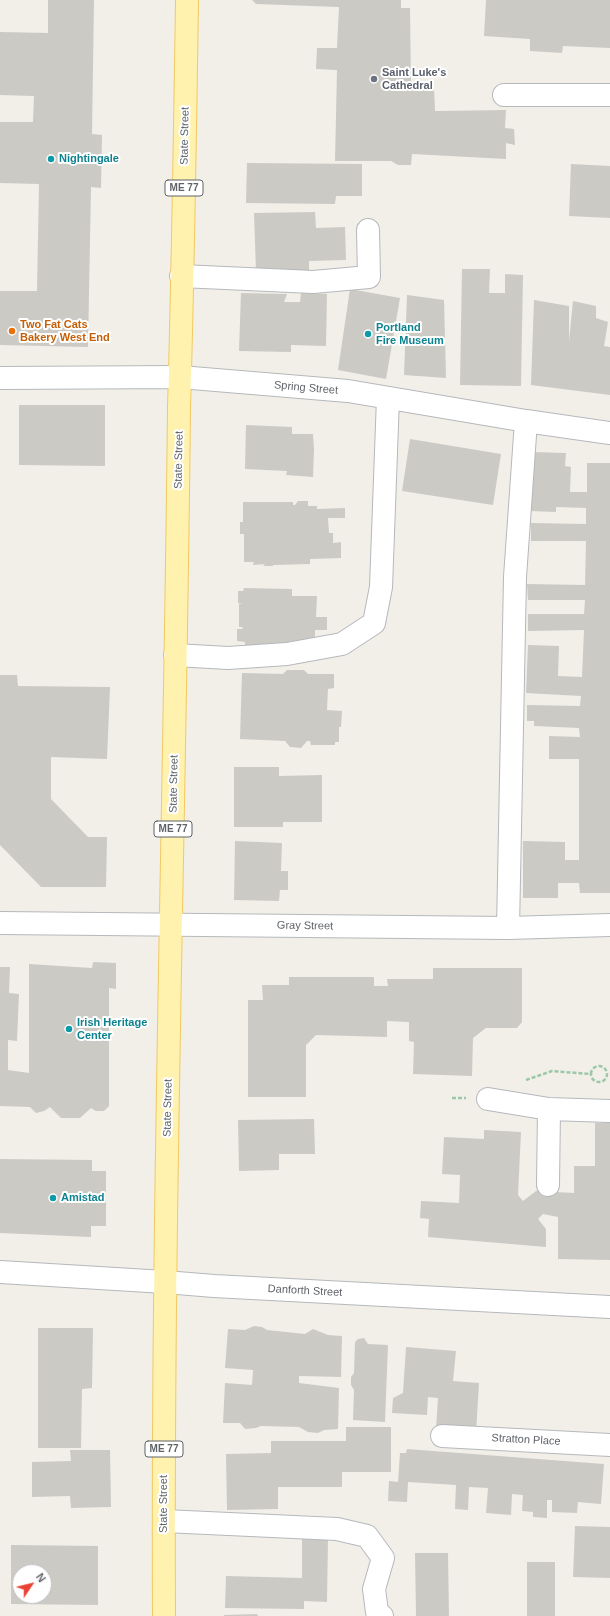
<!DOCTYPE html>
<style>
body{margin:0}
#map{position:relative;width:610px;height:1616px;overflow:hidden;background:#f1efe8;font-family:Arial,sans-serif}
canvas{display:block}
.north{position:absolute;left:12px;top:1564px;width:40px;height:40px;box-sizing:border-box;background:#fff;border:1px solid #bfc1c3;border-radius:50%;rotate:55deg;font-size:11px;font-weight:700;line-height:16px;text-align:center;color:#5f6368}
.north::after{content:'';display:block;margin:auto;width:14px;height:18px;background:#ea4335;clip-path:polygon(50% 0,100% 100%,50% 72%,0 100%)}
</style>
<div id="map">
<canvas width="610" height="1616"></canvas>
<div class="north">N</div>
</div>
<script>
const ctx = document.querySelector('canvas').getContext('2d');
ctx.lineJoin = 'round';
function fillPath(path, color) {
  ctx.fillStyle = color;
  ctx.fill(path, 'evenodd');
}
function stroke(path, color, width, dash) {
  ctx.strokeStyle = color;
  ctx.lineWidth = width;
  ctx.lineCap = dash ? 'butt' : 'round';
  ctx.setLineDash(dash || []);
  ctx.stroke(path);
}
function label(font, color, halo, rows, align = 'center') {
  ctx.font = font + ' Arial,sans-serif';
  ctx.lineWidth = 4;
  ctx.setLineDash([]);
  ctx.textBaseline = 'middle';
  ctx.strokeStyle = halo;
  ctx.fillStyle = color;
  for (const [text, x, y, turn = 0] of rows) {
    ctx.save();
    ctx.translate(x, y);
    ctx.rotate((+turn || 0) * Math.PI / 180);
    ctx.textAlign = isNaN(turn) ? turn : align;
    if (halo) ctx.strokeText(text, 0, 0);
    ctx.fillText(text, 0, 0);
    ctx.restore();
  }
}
fillPath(new Path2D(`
 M48 0H94L92 134 102 135 101 188 91 187 88 347 0 345V291H37L39 184 0 183V122H33L34 96 0 95V32L48 33Z
 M252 0H401V8H410L411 87H434L435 111 506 110 505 128 514 129 515 145 506 143V159L412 154 411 165H398L391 161H335L337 70 316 69 317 48H337L339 7 256 4Z
 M486 0H610V48L563 46 562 53 530 51V39L484 36Z
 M247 163 362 164V196H336L335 204 246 203Z
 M571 164 610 166V218L569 216Z
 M315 212 316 228 345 227 346 260 309 261V271L256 272 254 213Z
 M462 269H490L489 293H505V274L523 275 521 386 460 385Z
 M350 289 400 298 386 379 338 370Z
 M241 293 287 294 284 302H300L301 293 327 294 326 346 291 345V352L239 351Z
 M407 295 444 300 446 378 404 375Z
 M534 300 569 306V341L573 301 596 306V318L608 322 604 346 610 347V395L531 385Z
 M19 405H105V466L19 465Z
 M246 425 292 427V434H313L314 449 313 477 286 475 287 471 245 469Z
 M410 439 501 454 493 505 402 491Z
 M532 452 566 453 565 466 571 467 570 492H587V463H610V893H580L579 883H558V898H523V841L565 842V860H579V759H549V736L580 737 579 728 534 726V721H527V705L580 706 581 696 526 693 528 645 559 646 558 676 582 677 584 630 528 631V614H584L585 600H528L527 584 585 585 586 541H531V523L586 524V508L556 507V512L530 511Z
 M298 501H308V506H317V509L345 508V518H328L329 533H333V543L341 542V558L310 559V564L273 565V566H263L265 564 253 565 254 562H244V534H240V522H243V502H293V505H295Z
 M244 588 292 589V596H317L316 617H327V630H315V641H290V651L245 650V642L237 641V629H242L243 627H239V604H243L238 603V591H243Z
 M287 670H304L308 674H334V688L328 689 327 710 342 711 341 727H339V742H335V745H311L310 741H307L301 748 290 747 285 741 240 739 242 673 283 674Z
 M0 675H17L18 686 110 687 107 759 51 757V799L88 837H107L106 887H41L0 845Z
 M234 767H279V776L322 775V822H283V827H234Z
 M235 841 282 843 281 871H288V890H280L279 901 234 900Z
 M93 962 116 963V989L109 988V1106L104 1111H96L91 1108 80 1118H61L50 1107 44 1111 36 1113 30 1107 0 1106V967H10L9 993 19 994 17 1041 8 1040V1070L29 1073V964L92 968Z
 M433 968H522V1022L517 1028H486L473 1038 472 1076 413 1074 414 1042 409 1041V1022L387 1021V1037L316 1035 306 1045V1097H248V1000H263L262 985H289V977H374V986H388L387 979H433Z
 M314 1119 315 1154H279V1170L239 1171 238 1120Z
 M595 1123H610V1260L558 1259V1217L543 1214 538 1219 546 1229V1247L428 1237 429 1219 420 1218 421 1201 459 1203 460 1175 442 1174 444 1137 484 1139V1130L521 1132 518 1195 523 1201 536 1191 574 1193V1166H595Z
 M0 1159 92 1160V1171H106V1226H91V1237L0 1233Z
 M254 1326 262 1327 267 1330 305 1334 313 1329 328 1335 342 1336 341 1377 299 1376V1383L339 1388 338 1429 324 1430 318 1433 308 1432 299 1427 261 1426 256 1428 245 1429 240 1423H223L225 1383 252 1385 253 1370 225 1368 228 1329 245 1330Z
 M38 1328H93L92 1388 82 1389 81 1448H38Z
 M364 1338 368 1344 388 1345 385 1422 353 1420 354 1390 351 1385V1377L354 1373 355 1342 358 1339Z
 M406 1347 456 1351 453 1381 479 1383 476 1433 436 1430 438 1398 428 1397 427 1415 392 1413 393 1398 403 1393Z
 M346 1427H391V1472H342V1487H278V1509L227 1510 226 1454 271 1453V1441H346Z
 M407 1449 604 1464 601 1504 578 1502 577 1513 552 1512V1500H547V1518L533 1517V1512L522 1511 523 1495 512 1494 511 1515 486 1513 488 1488 469 1487 468 1510 455 1509 456 1485 408 1482 407 1502 388 1501 389 1481 398 1482 400 1453H406Z
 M70 1450H110L111 1507 71 1508 70 1496 32 1497V1462L71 1461Z
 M575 1526 610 1527V1578L573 1577Z
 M302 1539 328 1540 327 1602 304 1601V1609L225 1608 226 1576 302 1578Z
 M11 1545 98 1546V1605L11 1604ZM20 1572H44V1596H20Z
 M415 1553H448L449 1616H416Z
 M527 1562H555V1616H527Z
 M257 1614 258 1616H224V1615Z`), '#cccac5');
const minor = new Path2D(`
 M504 95H610
 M181 276 313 282 369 277 368 230
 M0 378 180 377 348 391 526 421 610 433
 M175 655 228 658 287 654 342 644 374 623 381 587 388 398
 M0 923 508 928 610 925
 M508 928 515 577 526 421
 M488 1099 549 1109 610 1111
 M548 1185 549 1109
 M0 1272 165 1282 214 1286 610 1307
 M442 1436 610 1445
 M164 1521 337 1529 367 1536 383 1558 374 1589 377 1612 382 1616`);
const major = new Path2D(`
 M164 1616C162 1213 175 811 179 408 183 272 185 136 187 0`);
stroke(minor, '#b5b8bc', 24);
stroke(major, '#f2c960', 24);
stroke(new Path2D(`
 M591 1074a8 8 0 1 1 16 0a8 8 0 1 1-16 0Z
 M526 1080 552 1071 590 1074
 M452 1098H466`), '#9cc7a9', 2.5, [4, 2]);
stroke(minor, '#fff', 22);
stroke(major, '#fff2af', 22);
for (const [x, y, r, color] of [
 [374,79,4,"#6b7280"],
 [51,159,4,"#0f9aa8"],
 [12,331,4,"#e8710a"],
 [368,334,4,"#0f9aa8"],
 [69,1029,4,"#0f9aa8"],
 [53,1198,4,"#0f9aa8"]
]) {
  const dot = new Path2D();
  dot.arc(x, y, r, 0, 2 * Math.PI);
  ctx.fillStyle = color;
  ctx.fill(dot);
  stroke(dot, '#fff', 1.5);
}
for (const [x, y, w] of [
 [184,188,38],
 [173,829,38],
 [164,1449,38]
]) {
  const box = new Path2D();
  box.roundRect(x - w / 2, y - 8, w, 16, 3);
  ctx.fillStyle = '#fff';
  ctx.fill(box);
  stroke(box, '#5f6368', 1);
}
label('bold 10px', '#5f6368', null, [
 ["ME 77",184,188],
 ["ME 77",173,829],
 ["ME 77",164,1449]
]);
label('bold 11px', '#5b616d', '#fff', [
 ["Saint Luke's",382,73],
 ["Cathedral",382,86]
], 'left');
label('11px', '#5f6368', '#fff', [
 ["State Street",185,136,-89],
 ["Spring Street",306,388,5],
 ["State Street",179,460,-89],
 ["State Street",174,784,-89],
 ["Gray Street",305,926,1],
 ["State Street",168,1108,-89],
 ["Danforth Street",305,1291,3],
 ["Stratton Place",526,1440,3],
 ["State Street",164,1504,-90]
]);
label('bold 11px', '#0d838f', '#fff', [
 ["Nightingale",59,159],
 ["Portland",376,328],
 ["Fire Museum",376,341],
 ["Irish Heritage",77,1023],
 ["Center",77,1036],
 ["Amistad",61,1198]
], 'left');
label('bold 11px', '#c56008', '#fff', [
 ["Two Fat Cats",20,325],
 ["Bakery West End",20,338]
], 'left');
</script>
